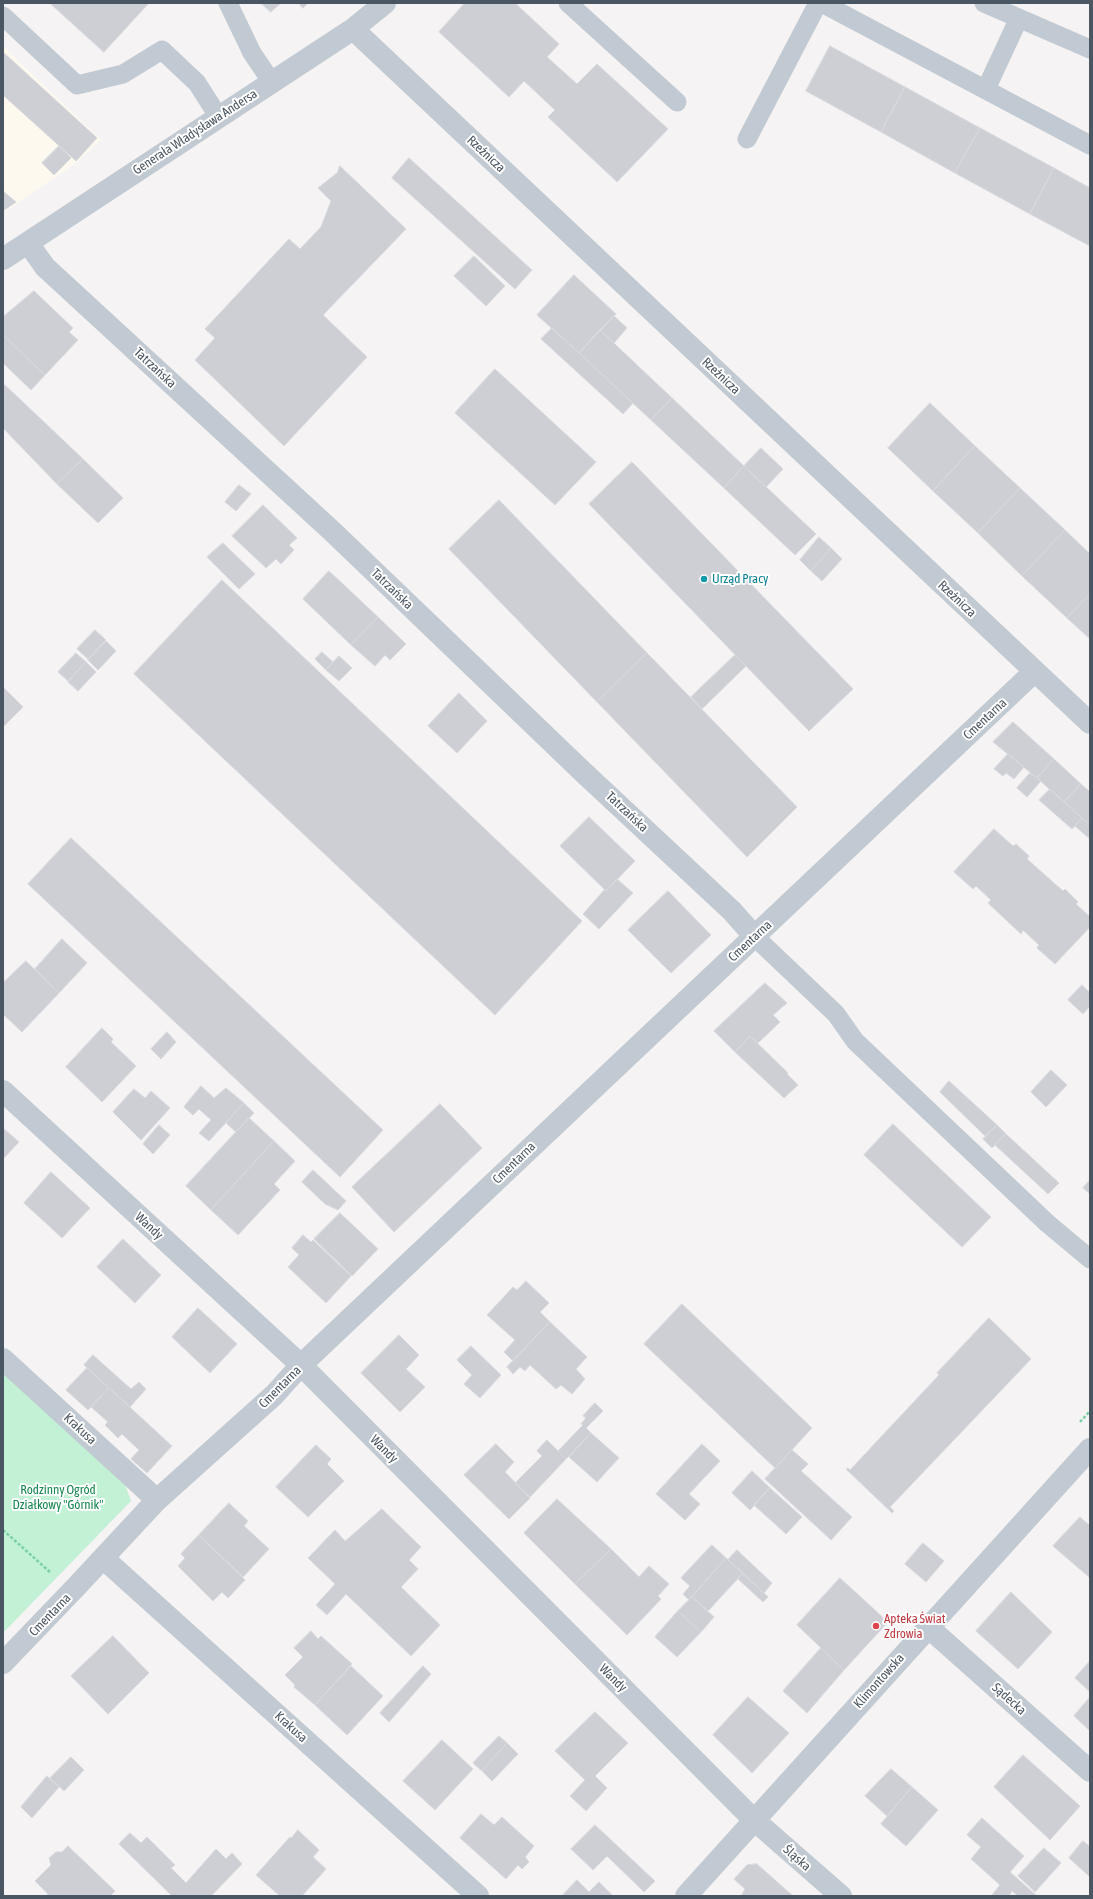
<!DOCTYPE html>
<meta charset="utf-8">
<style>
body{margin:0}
#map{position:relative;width:1093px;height:1899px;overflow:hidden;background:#f5f3f3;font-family:"Asap Condensed",sans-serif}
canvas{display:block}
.frame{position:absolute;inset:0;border:4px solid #4a5661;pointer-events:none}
</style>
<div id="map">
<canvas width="1093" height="1899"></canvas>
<div class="frame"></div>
</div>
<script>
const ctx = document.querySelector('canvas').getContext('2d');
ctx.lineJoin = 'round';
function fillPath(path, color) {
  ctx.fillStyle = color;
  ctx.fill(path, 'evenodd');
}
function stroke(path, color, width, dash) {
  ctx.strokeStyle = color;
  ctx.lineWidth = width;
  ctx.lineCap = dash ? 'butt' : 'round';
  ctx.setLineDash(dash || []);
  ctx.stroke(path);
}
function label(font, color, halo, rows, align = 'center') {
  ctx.font = font + ' "Asap Condensed",sans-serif';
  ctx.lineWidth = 4;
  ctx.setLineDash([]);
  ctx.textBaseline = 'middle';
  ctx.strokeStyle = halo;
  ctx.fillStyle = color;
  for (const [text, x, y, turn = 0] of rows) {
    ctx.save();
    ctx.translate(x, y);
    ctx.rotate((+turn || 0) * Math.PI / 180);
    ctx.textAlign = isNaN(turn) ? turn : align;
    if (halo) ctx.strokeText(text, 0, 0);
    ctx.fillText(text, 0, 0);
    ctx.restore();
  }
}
fillPath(new Path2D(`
 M3 46 101 140 75 164 3 213Z`), '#fdf9ef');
fillPath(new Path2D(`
 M3 1371 124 1482 131 1501 3 1633Z`), '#c3f1d5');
const building = new Path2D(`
 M50 3H149L104 52Z
 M261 3H281L271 12Z
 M299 3H308L303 8Z
 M465 3H515L559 44 547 57 577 84 597 64 668 129 617 182 548 117 555 110 524 81 509 97 439 32Z
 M830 46 905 87 881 132 806 91Z
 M3 52 97 138 76 161 3 95Z
 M905 87 980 128 955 173 881 132Z
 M980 128 1054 168 1030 214 955 173Z
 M59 146 71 158 54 175 42 163Z
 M409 158 532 270 515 289 392 178Z
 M340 166 406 229 323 315 367 357 284 446 195 360 215 338 205 329 289 239 300 249 321 227 331 201 318 188 337 173Z
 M1054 168 1090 188V246L1030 214Z
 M3 191 16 202 3 211Z
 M474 256 505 286 486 306 454 276Z
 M574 275 616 314 579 353 537 315Z
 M34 291 73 328 69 332 78 340 45 375 3 335V317Z
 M614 316 627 328 614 343 600 330Z
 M552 328 633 403 623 414 541 339Z
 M600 330 672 398 651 420 579 353Z
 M3 335 45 375 31 390 3 363Z
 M495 369 596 462 555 505 455 413Z
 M5 385 83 459 57 484 3 428V387Z
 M672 398 744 466 724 488 651 420Z
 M930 403 975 446 933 491 888 448Z
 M975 446 1020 488 978 533 933 491Z
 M761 448 783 469 766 487 744 466Z
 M83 459 123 498 98 523 57 484Z
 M632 462 853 689 809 731 589 504Z
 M744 466 816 534 795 555 724 488Z
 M239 485 251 494 236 511 225 502Z
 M1020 488 1065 530 1022 576 978 533Z
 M499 500 647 653 597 702 449 549Z
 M263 505 297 538 289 545 294 550 281 564 276 559 266 568 232 536Z
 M1065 530 1090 554V594L1067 618 1022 576Z
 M819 537 831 548 811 571 800 560Z
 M223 543 255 574 239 589 207 557Z
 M831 548 842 559 822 581 811 571Z
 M329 571 378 617 351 645 303 599Z
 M222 580 582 921 495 1015 134 674Z
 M1090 594V639L1067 618Z
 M378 617 406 644 390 660 385 655 375 666 351 645Z
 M95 630 106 640 88 659 77 649Z
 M106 641 116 651 98 670 88 660Z
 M322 652 333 662 326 670 315 659Z
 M76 653 86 662 68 681 58 672Z
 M647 653 797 807 747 857 597 702Z
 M735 655 746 666 702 709 691 697Z
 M339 656 352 668 339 681 326 670Z
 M86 662 96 672 78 691 68 682Z
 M3 687 23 707 3 727Z
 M459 693 487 721 457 753 428 726Z
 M1013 722 1054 759 1037 778 993 742Z
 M1008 754 1024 767 1014 779 1006 773 1003 776 994 769Z
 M1054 759 1081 784 1064 802 1037 778Z
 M1030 773 1041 781 1027 797 1017 788Z
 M1081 784 1090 792V825L1064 802Z
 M1050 789 1082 818 1072 829 1039 800Z
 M589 817 635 861 606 891 560 846Z
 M1082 818 1090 825V839L1075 826Z
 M994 829 1013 846 1016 844 1029 856 1027 859 1063 891 1065 889 1078 902 1076 904 1090 917V927L1055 964 1037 948 1039 945 1023 930 1021 934 988 903 991 900 976 886 973 889 954 872Z
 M71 838 383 1130 340 1177 28 884Z
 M617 879 633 893 599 929 583 914 605 889 606 891Z
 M668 891 711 935 671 973 628 930Z
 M62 939 87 963 59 993 35 969Z
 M26 961 59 993 22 1032 3 1014V983Z
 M765 983 787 1003 773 1015 780 1022 758 1043 750 1036 735 1052 714 1031Z
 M1082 985 1090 993V1006L1083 1014 1068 1000Z
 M102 1028 113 1039 111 1042 136 1066 102 1102 66 1067Z
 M167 1032 176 1042 161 1059 151 1049Z
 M750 1036 788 1073 787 1074 798 1085 784 1098 735 1052Z
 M1051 1070 1067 1085 1046 1107 1031 1092Z
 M949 1081 997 1125 985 1136 940 1092Z
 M201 1086 214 1098 226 1088 244 1103 209 1141 199 1133 211 1120 199 1109 193 1115 184 1107Z
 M134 1089 145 1098 151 1091 170 1108 141 1140 113 1112Z
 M244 1103 254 1113 236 1132 226 1123Z
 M440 1104 482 1148 394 1232 352 1187Z
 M249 1118 274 1141 211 1210 186 1186Z
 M893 1124 991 1217 962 1247 864 1155Z
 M159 1125 170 1135 153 1154 143 1144Z
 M997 1125 1006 1134 992 1148 983 1139Z
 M3 1128 19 1142 3 1159Z
 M1006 1134 1059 1183 1048 1194 995 1145Z
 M274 1141 295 1161 274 1184 280 1190 238 1235 211 1210Z
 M313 1170 346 1201 338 1210 325 1204 302 1182Z
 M51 1172 90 1208 62 1238 24 1203Z
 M1090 1180V1194L1083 1188Z
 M340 1213 378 1249 352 1276 314 1239Z
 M303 1235 311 1242 313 1240 351 1276 326 1303 288 1267 299 1255 292 1248Z
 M123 1239 161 1275 135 1303 97 1267Z
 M526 1281 549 1303 540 1312 550 1322 513 1361 504 1352 515 1340 487 1315 513 1287 517 1290Z
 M682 1304 812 1428 775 1468 644 1344Z
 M198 1308 237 1344 210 1373 172 1337Z
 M989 1318 1031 1359 890 1507 894 1511 892 1513 846 1469 848 1468 850 1470 939 1375 937 1373Z
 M550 1322 587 1357 576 1369 585 1379 572 1394 561 1385 556 1389 530 1365 525 1371 520 1367 513 1374 507 1367Z
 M399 1335 419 1355 406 1369 425 1387 400 1412 361 1373Z
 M471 1346 501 1375 480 1398 464 1384 472 1375 457 1360Z
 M93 1355 131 1389 139 1382 146 1389 130 1407 84 1365Z
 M87 1368 109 1388 88 1410 66 1390Z
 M109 1388 172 1446 147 1473 131 1459 139 1450 122 1434 118 1438 105 1425 108 1422 91 1407Z
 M595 1403 603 1411 586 1428 591 1433 566 1459 558 1451 583 1425 581 1424 586 1418 583 1416Z
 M591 1433 619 1458 597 1482 569 1457Z
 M547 1440 566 1459 530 1497 515 1483 542 1456 537 1451Z
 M496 1444 514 1462 505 1472 530 1498 509 1519 464 1475Z
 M702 1444 720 1461 689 1494 700 1504 685 1520 656 1494Z
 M316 1445 331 1459 327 1464 344 1481 308 1517 276 1487Z
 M792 1450 808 1464 801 1471 852 1517 831 1540 765 1479Z
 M752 1471 770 1488 750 1510 732 1493Z
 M770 1488 802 1517 786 1534 754 1505Z
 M557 1499 611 1549 575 1584 524 1533Z
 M229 1503 248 1521 244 1526 269 1549 243 1577 199 1535Z
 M382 1509 421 1547 409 1560 418 1569 401 1587 440 1625 411 1656 346 1594 327 1615 316 1605 335 1584 308 1558 335 1530 345 1541Z
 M1080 1517 1090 1526V1578L1053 1546Z
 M199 1535 245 1580 228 1598 222 1592 213 1601 178 1566 185 1558 181 1554Z
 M923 1543 944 1561 926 1582 905 1564Z
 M712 1545 726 1558 689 1600 683 1594 690 1586 681 1578Z
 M611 1549 639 1577 649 1566 669 1584 658 1596 661 1599 627 1635 575 1584Z
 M737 1550 772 1583 764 1593 728 1560Z
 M726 1558 743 1573 708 1611 692 1597Z
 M743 1573 768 1597 763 1602 738 1579Z
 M840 1578 888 1622 844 1670 797 1625Z
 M1011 1592 1052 1632 1018 1669 976 1631Z
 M692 1597 714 1617 701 1632 678 1611Z
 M678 1611 701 1632 677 1657 655 1637Z
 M311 1631 318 1639 321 1636 352 1664 315 1705 294 1687 295 1685 285 1675 303 1657 294 1648Z
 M113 1636 149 1673 108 1714 71 1676Z
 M821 1648 844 1670 807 1713 783 1691Z
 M1090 1661V1692L1075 1678Z
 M351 1666 383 1696 347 1735 315 1705Z
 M423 1666 431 1674 389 1722 380 1713Z
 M748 1697 789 1733 752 1773 713 1735Z
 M1090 1697V1731L1074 1716Z
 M595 1712 628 1743 595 1776 607 1788 586 1811 570 1796 585 1780 555 1751Z
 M499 1736 507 1743 482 1771 473 1763Z
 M442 1740 473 1769 435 1810 403 1781Z
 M507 1743 518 1754 492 1781 482 1771Z
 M1023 1755 1080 1806 1050 1840 994 1787Z
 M71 1757 84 1770 64 1791 50 1778Z
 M891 1769 912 1787 887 1816 865 1796Z
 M47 1776 59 1787 32 1818 21 1807Z
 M912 1787 938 1810 906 1846 881 1824Z
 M481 1814 494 1825 502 1817 534 1846 525 1857 529 1862 522 1869 518 1865 506 1879 460 1838Z
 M982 1818 1024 1856 1010 1872 1037 1896H1018L1012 1891 1009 1896 992 1895 1000 1885 971 1859 981 1847 967 1835Z
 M595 1825 655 1881 644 1892 607 1856 593 1870 571 1849Z
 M298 1830 319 1850 313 1857 326 1869 302 1896H280L256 1875 290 1837 291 1838Z
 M130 1833 141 1843 147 1837 175 1865 171 1868 186 1883 216 1849 226 1859 232 1853 242 1864 211 1896H172L119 1844Z
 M1083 1841 1089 1846 1090 1845V1877L1069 1858Z
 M68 1846 115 1891 110 1896H46L48 1894 35 1881 51 1865 49 1858 56 1852H62Z
 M1044 1848 1061 1863 1035 1892 1018 1876Z
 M757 1864 793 1896H741L745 1889 734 1879 747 1865Z
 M577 1880 589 1892 599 1882 613 1896H562Z`);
fillPath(building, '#cdcfd5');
stroke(building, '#d7d9de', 1);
stroke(new Path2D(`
 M1080 1422 1090 1411
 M3 1530 51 1573`), '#7ad0a6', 2.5, [3, 2]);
stroke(new Path2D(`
 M228 3 252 53 271 81
 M568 3 677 102
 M822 3 1090 145
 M984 3 1090 49
 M3 16 77 85 123 74 162 50 197 83 218 116
 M986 89 1019 18
 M747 139 818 3
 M755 937 836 1014 855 1041 1047 1223 1090 1259`), '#c1cad2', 19);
stroke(new Path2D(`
 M353 29 1090 723
 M28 243 45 267 334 533 583 772 732 911 755 937
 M3 259 353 29 385 3
 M3 1091 301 1365 753 1819 841 1896
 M3 1359 157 1500
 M103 1558 478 1896
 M928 1627 1090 1771
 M3 1663 75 1588 157 1500 274 1395 301 1365 1034 672
 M686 1896 1090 1449`), '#c1cad2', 22);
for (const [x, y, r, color] of [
 [704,579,4,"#0f9aa8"],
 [876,1626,4,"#e0444e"]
]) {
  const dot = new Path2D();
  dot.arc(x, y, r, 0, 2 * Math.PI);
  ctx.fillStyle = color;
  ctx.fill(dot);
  stroke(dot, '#fff', 1.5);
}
label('13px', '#4a5661', '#fff', [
 ["Generała Władysława Andersa",195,132,-33],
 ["Rzeźnicza",486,154,43],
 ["Tatrzańska",155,368,43],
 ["Rzeźnicza",721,376,43],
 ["Tatrzańska",392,589,44],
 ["Rzeźnicza",957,599,43],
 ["Cmentarna",985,719,-43],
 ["Tatrzańska",627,812,43],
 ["Cmentarna",750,941,-43],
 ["Cmentarna",514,1163,-44],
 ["Wandy",149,1226,43],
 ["Cmentarna",280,1387,-45],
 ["Krakusa",80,1429,43],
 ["Wandy",384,1449,45],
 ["Cmentarna",50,1615,-46],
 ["Wandy",613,1678,45],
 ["Klimontowska",879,1681,-48],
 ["Sądecka",1009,1699,42],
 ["Krakusa",291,1727,42],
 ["Śląska",797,1858,41]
]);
label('13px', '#0d838f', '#fff', [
 ["Urząd Pracy",712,579]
], 'left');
label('13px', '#17864f', '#fff', [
 ["Rodzinny Ogród",58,1490],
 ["Działkowy \"Górnik\"",58,1505]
]);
label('13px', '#be3a42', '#fff', [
 ["Apteka Świat",884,1619],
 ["Zdrowia",884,1634]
], 'left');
</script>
